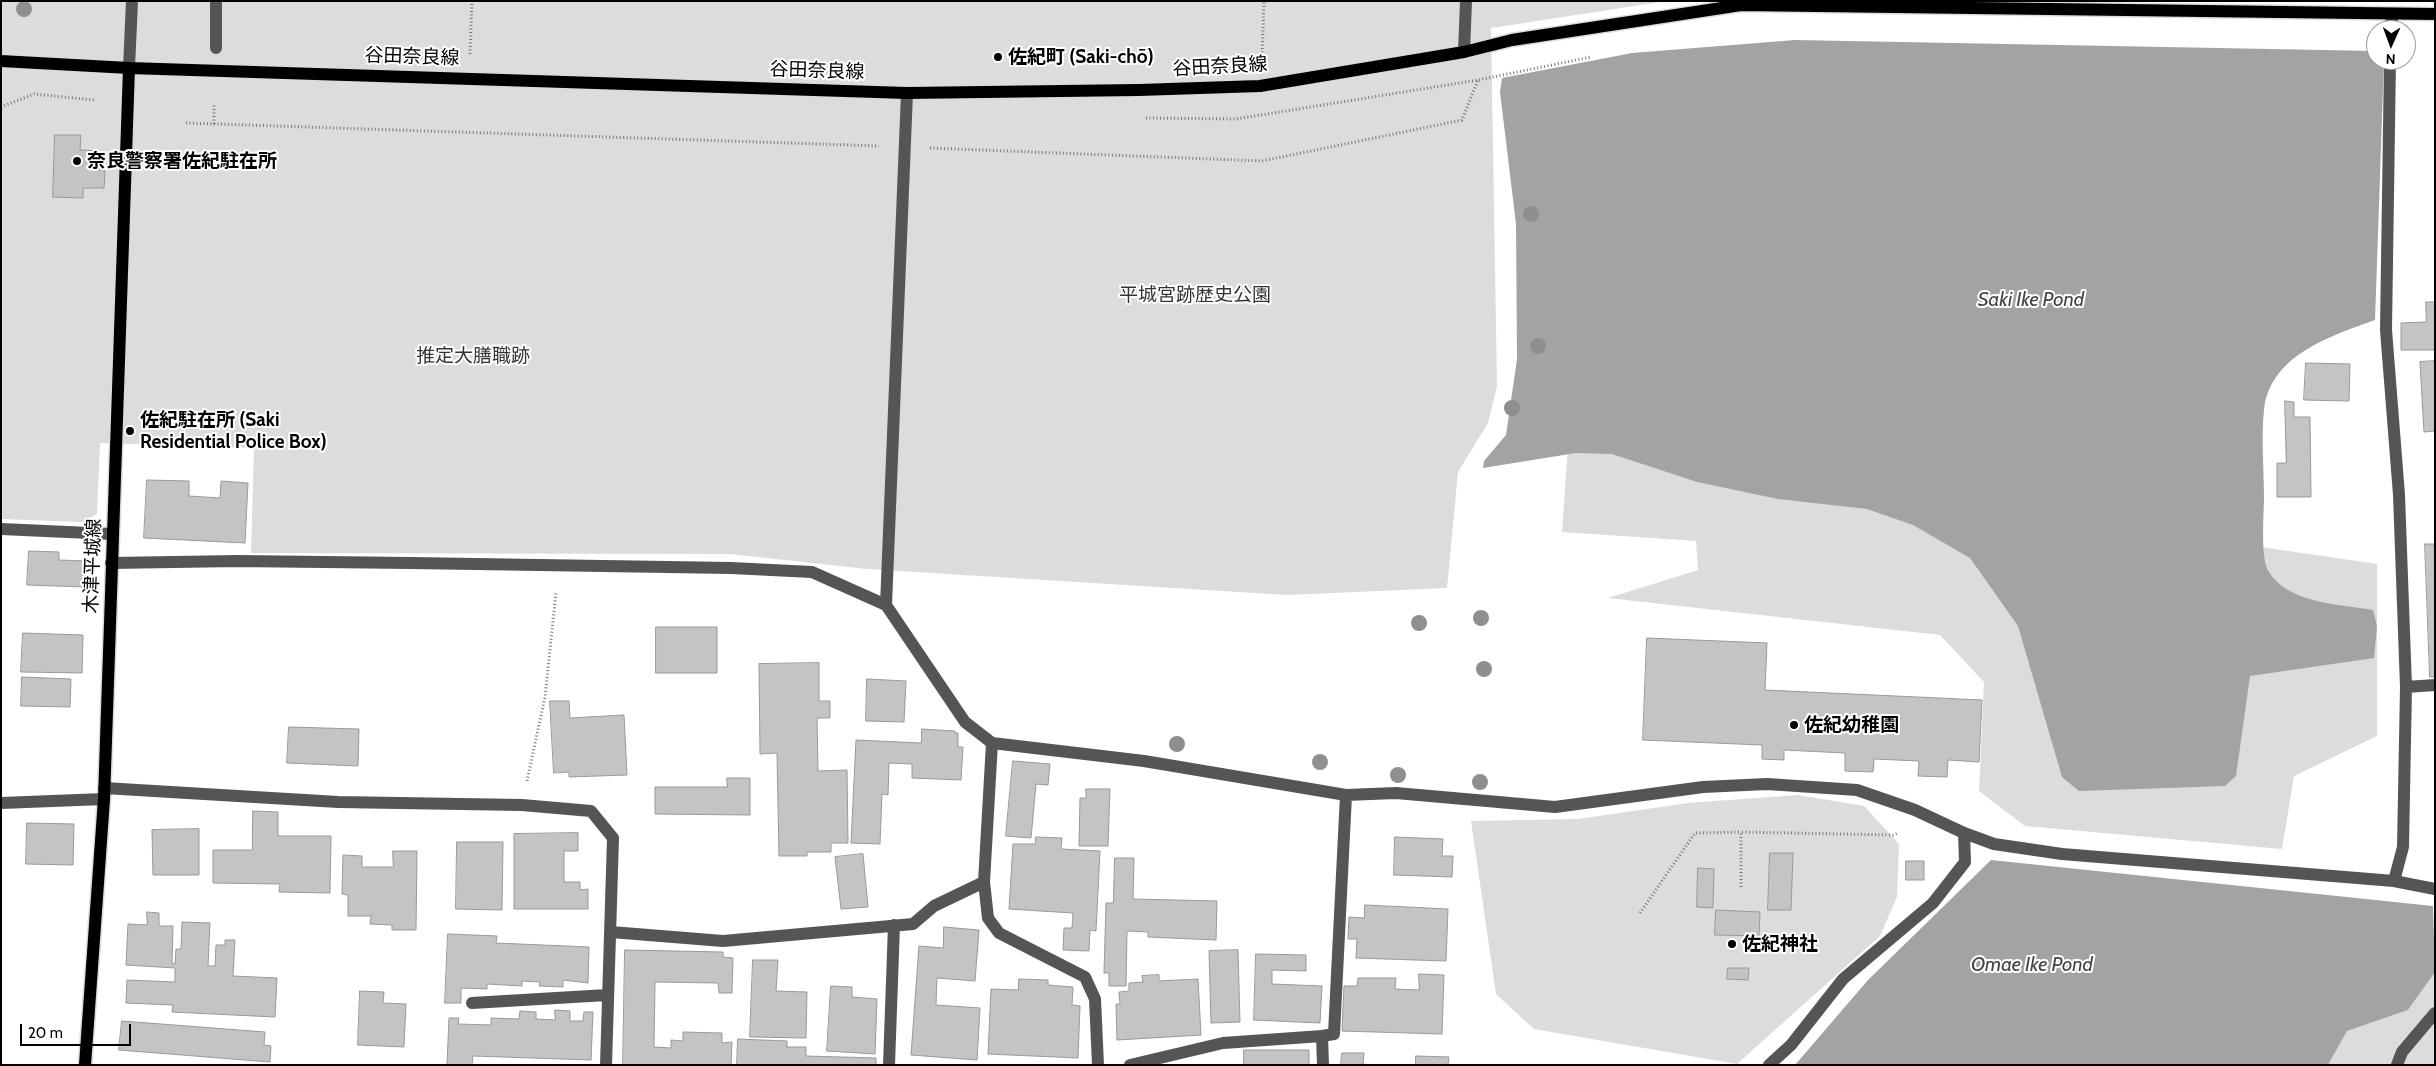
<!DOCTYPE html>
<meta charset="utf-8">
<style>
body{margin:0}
#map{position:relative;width:2436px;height:1066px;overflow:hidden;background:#fff;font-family:Cabin,sans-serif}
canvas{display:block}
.frame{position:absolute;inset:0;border:2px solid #000;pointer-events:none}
.north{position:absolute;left:2366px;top:20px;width:50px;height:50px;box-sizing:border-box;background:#fff;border:1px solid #999;border-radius:50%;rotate:182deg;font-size:14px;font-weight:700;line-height:20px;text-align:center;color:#000}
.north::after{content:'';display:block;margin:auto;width:18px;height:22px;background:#000;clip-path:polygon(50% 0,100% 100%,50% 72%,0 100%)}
.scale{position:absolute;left:20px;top:1024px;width:111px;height:22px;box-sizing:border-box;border:2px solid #000;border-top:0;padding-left:6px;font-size:15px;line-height:18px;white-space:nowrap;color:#000;-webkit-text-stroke:4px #fff;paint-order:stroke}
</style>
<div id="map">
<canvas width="2436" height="1066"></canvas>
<div class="frame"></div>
<div class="north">N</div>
<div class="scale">20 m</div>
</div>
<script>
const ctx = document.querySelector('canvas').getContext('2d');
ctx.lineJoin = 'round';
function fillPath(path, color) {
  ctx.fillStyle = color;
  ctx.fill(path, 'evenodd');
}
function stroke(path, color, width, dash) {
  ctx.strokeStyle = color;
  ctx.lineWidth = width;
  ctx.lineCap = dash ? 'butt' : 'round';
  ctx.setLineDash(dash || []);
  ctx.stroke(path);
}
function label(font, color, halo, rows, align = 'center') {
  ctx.font = font + ' Cabin,"Noto Sans JP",sans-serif';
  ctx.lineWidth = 4;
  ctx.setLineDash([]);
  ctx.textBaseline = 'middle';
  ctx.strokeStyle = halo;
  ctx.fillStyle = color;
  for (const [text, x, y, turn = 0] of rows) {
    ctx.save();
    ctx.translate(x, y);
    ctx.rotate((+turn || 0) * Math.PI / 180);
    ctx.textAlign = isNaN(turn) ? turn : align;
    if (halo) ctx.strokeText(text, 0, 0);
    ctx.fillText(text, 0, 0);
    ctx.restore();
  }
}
fillPath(new Path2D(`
 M1 1H1667L1491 28 1497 386 1488 423 1458 472 1447 588 1287 595 867 569 730 554 251 553 254 448 100 443 97 514 82 522 1 519Z
 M1571 403 2227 542 2377 564V736L2294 776 2282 849 2025 826 1979 791 1984 682 1940 635 1608 598 1698 570 1696 541 1562 532Z
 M1798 795 1864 806 1899 844 1897 897 1880 936 1737 1064 1534 1029 1496 994 1471 821 1578 819 1688 803Z
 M2435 972V1065H2328L2347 1031 2408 1010Z`), '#dcdcdc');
fillPath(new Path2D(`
 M1795 40 2376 51V60H2384L2375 320C2331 336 2270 355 2264 410 2261 438 2264 469 2264 497 2264 514 2260 559 2269 572 2289 604 2340 604 2373 610L2377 626 2374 658 2250 676 2236 776 2225 786 2079 791 2062 777 2018 626 1970 558 1913 525 1867 509 1778 499 1697 482 1612 454 1576 453 1483 468 1484 461 1506 435 1517 359 1516 224 1500 92 1502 78 1632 53Z
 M1991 860 2433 906 2435 972 2408 1010 2347 1031 2328 1065H1795L1868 980Z`), '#a3a3a3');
const building = new Path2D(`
 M55 135H81L80 150 99 151V170L105 171 104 188H83V198L53 197Z
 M2426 302H2435V350H2401V323L2426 322Z
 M2435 361V431L2424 432 2420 362Z
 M2306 363 2350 364 2349 401 2304 400Z
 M2285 401 2294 402V417H2310L2311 497H2277V463H2286Z
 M147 480 189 481V496L220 498 221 481 248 483 245 543 144 538Z
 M2425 544H2435V677H2430Z
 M29 551 59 552V560L86 561 85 587 27 585Z
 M656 627H717V673H656Z
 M23 633 83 635 82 673 21 672Z
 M1647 638 1767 643 1765 690 1982 700 1979 762 1948 760 1947 777 1918 776 1919 761 1874 759 1873 772 1845 771V753L1784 750V760L1762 759V745L1643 740Z
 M819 663V701H830V718H817L818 771 847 770 848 843H831V852H807V856H779L777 753 760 754 759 664Z
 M22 677 71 679 70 707 21 706Z
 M867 679 906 681 904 722 866 721Z
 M550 701H569L570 718 624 715 627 775 569 777V772L554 773Z
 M289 727 359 729 358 766 287 763Z
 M922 729 955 731V733H958V747H963L961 780 912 778V764L889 763 888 795 882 794 880 844 851 843 856 740 921 743Z
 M1013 761 1050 764 1048 785 1036 784 1031 838 1006 836Z
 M727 778H750V815L655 814V787H727Z
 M1086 789H1110L1108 846H1079L1080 798H1086Z
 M253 811 278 812V836H331L330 893 279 892 280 884 213 883V850H252Z
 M27 823 74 824 73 865 26 864Z
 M199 829V875H153L152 830Z
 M578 833V851H564V882H580V890L588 889V909H514V834Z
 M1036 837 1062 838 1061 849 1100 851 1096 931 1090 930 1089 951 1063 950 1064 928H1072L1073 913 1009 909 1013 844H1035Z
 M1395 837 1443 839 1442 856H1453L1452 877 1394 875Z
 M457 842H503L502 910 456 909Z
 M393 851H417L416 930H392V925L370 924 371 916H348V895L342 894 343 855 362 856V867H393Z
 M1770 853H1793L1791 910H1768Z
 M863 854 868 907 841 909 835 857Z
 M1115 858H1134L1133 899 1217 901 1216 940 1148 937V932L1127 931 1126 986H1109V973H1104L1106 903H1113Z
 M1906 861H1924V880H1906Z
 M1698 868 1714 869 1713 908 1697 907Z
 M1365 905 1448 909 1446 961 1356 958 1357 939H1348L1349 917 1364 918Z
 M1716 910 1760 912 1759 936 1715 935Z
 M147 912 159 913V926H173L172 963 175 964 176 949H181L182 922 210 923 208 966H215L216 945H225V940H235L233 976 277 978 275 1017 172 1012 173 1005 126 1003 127 980 175 982V968L126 965 128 924 147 925Z
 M944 927 979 930 975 981 937 978 936 1005 980 1008 977 1060 911 1055 919 946 943 948Z
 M448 934 497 936 496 943 589 947 588 983 563 980V987L539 986 540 982 522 981V986L487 984V989L461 988V1003H445Z
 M625 950 723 952V957L733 958 732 993H719L718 983 655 982 654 1047 671 1048V1040L683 1041V1032L722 1033V1043L732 1042 731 1065H623Z
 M1238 950 1240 1022 1211 1023 1209 951Z
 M1256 954 1306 955V971L1272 970V984L1322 986 1320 1023 1254 1020Z
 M753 960H778L776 991 807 992 806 1038 750 1037Z
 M1728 968H1749L1748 980 1727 979Z
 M1419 974 1444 975 1442 1034 1342 1031 1344 986H1357L1358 978H1396L1395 989 1419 990Z
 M1159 975V981L1198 979 1201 1035 1117 1040 1116 1004H1120L1119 992 1129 991V983L1143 982 1142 976Z
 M1019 979 1048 980V985L1073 987 1072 1005 1080 1006 1078 1058 988 1054 991 989 1018 990Z
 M831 986 852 987V997L877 999 875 1054 827 1051Z
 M360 991 384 992 383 1003 406 1004 404 1047 358 1045Z
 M555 1010 570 1011V1021H583L584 1012H593L591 1060 473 1056 472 1065H447L449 1018H459L458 1024 491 1025V1018L519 1019 520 1011 536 1012V1019L555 1020Z
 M122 1021 265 1032 264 1045 271 1046 270 1062 119 1050Z
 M738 1039 787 1041V1047H806V1056L876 1058V1065H737Z
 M1244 1050H1309V1065H1244Z
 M1342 1053H1364L1363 1064 1373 1065H1341Z
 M1416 1056 1449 1057 1448 1065H1416Z`);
fillPath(building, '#c4c4c4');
stroke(building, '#999', 1);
const major = new Path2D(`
 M1 61 129 68 907 93 1139 90 1260 86 1464 52 1512 40 1741 5 2435 14
 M85 1065 104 799 129 68`);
stroke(major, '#dbdbdb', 15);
stroke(new Path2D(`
 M470 54 472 1
 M1262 56 1264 1
 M1 107 34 94 94 100
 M1146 118 1236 119 1478 80 1591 57
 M186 123 879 146
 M214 124V103
 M930 148 1262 161 1462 120 1478 80
 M527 781 545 697 556 592
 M1741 887V832L1893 835 1898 833
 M1640 913 1695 833 1741 832`), '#777', 3, [1, 2.5]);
stroke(new Path2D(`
 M2391 30 2392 15
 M216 48V1
 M1464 52 1466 1
 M129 68 132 1
 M1 529 112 534
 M111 563 237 561 411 563 731 568 812 572 886 605 965 722 992 743 1144 761 1346 795 1396 793 1555 807 1703 787 1767 784 1857 790 1915 810 1964 833 1994 844 2062 854 2394 881 2403 847 2406 687 2399 495 2386 330 2390 60
 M886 605 907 93
 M2406 687 2435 685
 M992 743 984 882 988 918 999 933 1085 977 1095 999 1098 1065
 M104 788 338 802 522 805 591 811 613 838 606 1065
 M1 803 104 799
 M2394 881 2435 889
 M611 932 723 941 913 924 934 906 984 882
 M472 1003 607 995
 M889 1065 894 925
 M1130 1065 1223 1043 1322 1036
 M1323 1065 1322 1036 1334 1034 1346 795
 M1769 1065 1791 1045 1843 979 1933 903 1965 862 1964 833
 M2397 1065 2402 1052 2435 1013`), '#555', 12);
stroke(major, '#000', 12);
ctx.fillStyle = '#8f8f8f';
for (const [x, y] of [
 [24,9],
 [1531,214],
 [1538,346],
 [1512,408],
 [1481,618],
 [1419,623],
 [1484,669],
 [1177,744],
 [1320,762],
 [1398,775],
 [1480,782]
]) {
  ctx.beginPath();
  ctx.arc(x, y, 8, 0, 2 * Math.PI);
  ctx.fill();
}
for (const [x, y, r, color] of [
 [998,57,5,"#000"],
 [77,161,5,"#000"],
 [130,431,5,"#000"],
 [1794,725,5,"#000"],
 [1732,944,5,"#000"]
]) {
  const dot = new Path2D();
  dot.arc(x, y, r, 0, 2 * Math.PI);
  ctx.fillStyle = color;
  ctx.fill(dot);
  stroke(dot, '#fff', 2);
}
label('19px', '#000', '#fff', [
 ["谷田奈良線",412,57,2],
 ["谷田奈良線",1220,67,-3],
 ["谷田奈良線",817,71,2],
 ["木津平城線",93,566,-88]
]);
label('bold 19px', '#000', '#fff', [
 ["佐紀町 (Saki-chō)",1008,57],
 ["奈良警察署佐紀駐在所",87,161],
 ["佐紀駐在所 (Saki",140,420],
 ["Residential Police Box)",140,442],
 ["佐紀幼稚園",1804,725],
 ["佐紀神社",1742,944]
], 'left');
label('19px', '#333', '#fff', [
 ["平城宮跡歴史公園",1195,295],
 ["推定大膳職跡",473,356]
]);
label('italic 20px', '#444', '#fff', [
 ["Saki Ike Pond",2031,300],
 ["Omae Ike Pond",2032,965]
]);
</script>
